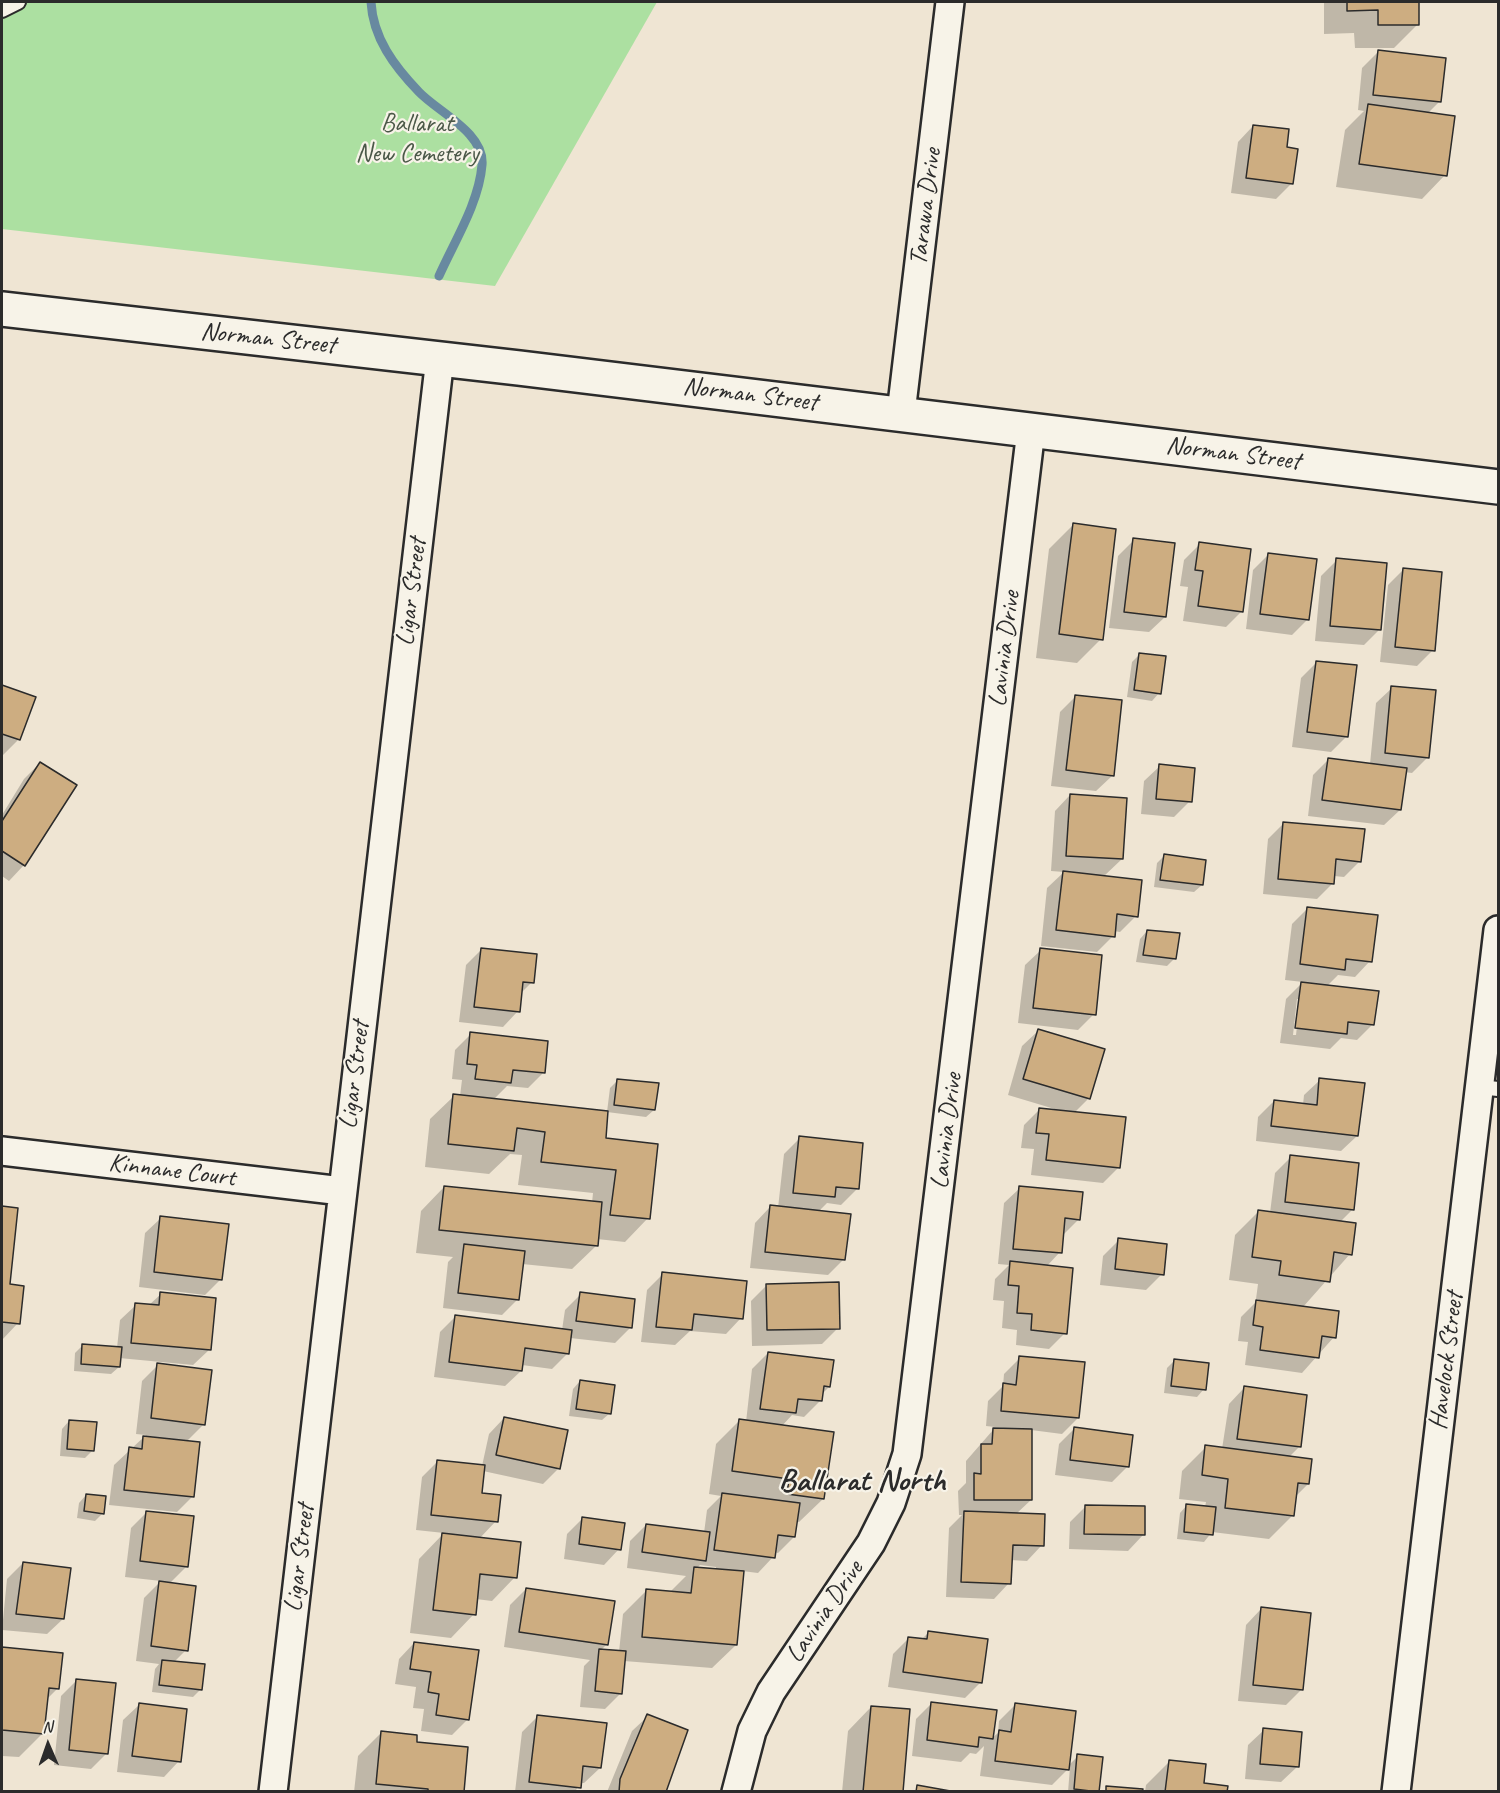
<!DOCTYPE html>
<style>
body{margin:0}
#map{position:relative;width:1500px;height:1793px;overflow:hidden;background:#efe5d3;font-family:Caveat,sans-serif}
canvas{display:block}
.frame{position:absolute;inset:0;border:3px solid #2b2b2b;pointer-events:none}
.north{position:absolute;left:18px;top:1715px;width:60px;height:60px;-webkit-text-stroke:4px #f7f3e8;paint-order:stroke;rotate:358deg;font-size:16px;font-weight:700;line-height:24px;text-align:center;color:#2b2b2b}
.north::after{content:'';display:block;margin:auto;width:21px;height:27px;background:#2b2b2b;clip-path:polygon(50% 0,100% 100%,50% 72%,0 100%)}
</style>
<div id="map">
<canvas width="1500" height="1793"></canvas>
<div class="frame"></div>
<div class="north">N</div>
</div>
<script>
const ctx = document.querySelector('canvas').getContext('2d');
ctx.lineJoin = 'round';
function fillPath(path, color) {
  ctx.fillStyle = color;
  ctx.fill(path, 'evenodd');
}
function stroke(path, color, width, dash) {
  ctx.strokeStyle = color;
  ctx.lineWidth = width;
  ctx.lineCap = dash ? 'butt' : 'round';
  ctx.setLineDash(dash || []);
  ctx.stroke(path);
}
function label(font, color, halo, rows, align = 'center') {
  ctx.font = font + ' Caveat,sans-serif';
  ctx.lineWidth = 4.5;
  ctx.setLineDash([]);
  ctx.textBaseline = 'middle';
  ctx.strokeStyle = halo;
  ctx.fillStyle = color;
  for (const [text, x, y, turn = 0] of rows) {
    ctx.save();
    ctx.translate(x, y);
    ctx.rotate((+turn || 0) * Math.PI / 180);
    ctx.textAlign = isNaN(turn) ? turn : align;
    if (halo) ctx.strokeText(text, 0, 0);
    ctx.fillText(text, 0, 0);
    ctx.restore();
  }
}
fillPath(new Path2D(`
 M2 2H657L495 286 2 229Z`), '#ace0a1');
fillPath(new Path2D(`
 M1324 2H1417L1418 24 1394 48H1355L1354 33 1324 34Z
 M1378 52 1440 101 1427 114 1445 175 1422 199 1336 187 1345 130 1364 111 1358 110 1362 68Z
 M1253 126 1285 148 1292 183 1276 199 1231 193 1238 142Z
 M1073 525 1101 639 1077 663 1036 658 1049 549Z
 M1134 540 1165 617 1149 632 1109 628 1118 556Z
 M1200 544 1242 611 1226 627 1183 621 1188 587 1180 586 1184 560Z
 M1269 554 1308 619 1292 635 1246 629 1253 570Z
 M1337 560 1380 629 1364 645 1315 641 1321 576Z
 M1404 569 1433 650 1417 666 1380 662 1388 585Z
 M1140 654 1159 693 1152 701 1127 697 1132 662Z
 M1317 662 1347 736 1331 752 1292 747 1301 678Z
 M2 686 34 698 18 740 3 755Z
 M1392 688 1428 757 1412 773 1404 772 1400 810 1384 825 1308 816 1313 775 1329 759 1370 764 1376 703Z
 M1076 696 1112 776 1096 791 1051 786 1060 712Z
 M40 763 24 865 9 881 2 876V815L24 779Z
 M1160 766 1190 801 1174 817 1141 814 1144 781Z
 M1070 795 1122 859 1103 877 1136 916 1120 932 1114 931 1113 936 1097 952 1041 946 1047 888 1064 872 1051 871 1055 811Z
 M1284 823 1360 861 1344 877 1334 876 1333 883 1317 899 1263 894 1268 839Z
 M1164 856 1202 885 1194 892 1154 887 1157 863Z
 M1308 908 1370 961 1355 977 1338 975 1326 987 1373 1024 1357 1040 1341 1038 1330 1049 1280 1043 1286 999 1303 982 1285 980 1292 924ZM1297 999H1300L1296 1035H1293Z
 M1147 931 1175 958 1167 966 1136 962 1140 939Z
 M482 949 532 982 520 994 518 1011 503 1027 459 1022 466 965Z
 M1041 950 1094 1014 1078 1030 1018 1023 1025 965Z
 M1038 1031 1103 1050 1088 1099 1074 1113 1119 1167 1103 1183 1031 1175 1034 1149 1021 1148 1024 1125 1039 1110H1058L1008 1095 1022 1046Z
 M471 1034 543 1073 528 1088 507 1086 493 1100 604 1139 648 1218 625 1242 597 1239 596 1246 572 1269 522 1264 518 1299 502 1315 443 1308 448 1262 453 1257 416 1253 421 1211 444 1187 592 1203 593 1193 518 1185 522 1155 510 1154 489 1174 425 1167 430 1119 454 1096H460L462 1080 452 1079 455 1050Z
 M618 1080 654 1110 646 1117 607 1112 610 1088Z
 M1320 1080 1357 1136 1341 1151 1256 1141 1258 1117 1274 1101 1303 1105 1304 1095Z
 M800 1138 857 1189 841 1205 827 1203 818 1212 844 1259 828 1275 750 1268 755 1223 770 1207 778 1208 784 1154Z
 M1291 1157 1353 1209 1340 1222 1350 1254 1303 1307 1334 1337 1302 1373 1245 1365 1248 1342 1238 1341 1241 1317 1259 1299H1256L1258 1284 1229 1280 1235 1235 1259 1211 1270 1213 1275 1173Z
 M1020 1188 1079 1219 1063 1235 1060 1252 1046 1267 1065 1333 1049 1349 1016 1345 1017 1330 1002 1328 1004 1301 993 1300 995 1279 1009 1265 998 1264 1004 1203Z
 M2 1208 16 1209 8 1285 18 1323 2 1340Z
 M161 1218 221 1279 205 1295 139 1287 145 1233Z
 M1119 1240 1162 1274 1146 1290 1100 1285 1103 1256Z
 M663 1274 741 1318 726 1334 690 1331 675 1345 641 1342 647 1290Z
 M767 1285 838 1328 822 1344 752 1346 751 1301Z
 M161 1294 209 1350 193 1365 119 1358V1367L111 1374 74 1371 75 1353 83 1345 117 1348 120 1320 136 1305 148 1306Z
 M581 1294 630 1328 615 1343 570 1338 568 1353 552 1369 522 1365 521 1371 505 1386 434 1377 440 1332 456 1316 562 1330 565 1310Z
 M768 1353 829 1387 821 1395 820 1401 804 1417 792 1415 781 1427 823 1499 799 1522H796L794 1537 778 1553 774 1552 773 1557 758 1573 742 1571 736 1645 712 1668 624 1661 621 1693 605 1709 580 1707 584 1666 590 1660 504 1647 510 1605 526 1589 607 1644 601 1650 619 1652 623 1614 646 1591 670 1592 686 1576 627 1568 630 1541 646 1525 704 1533 707 1510 721 1496 709 1494 716 1444 739 1421 746 1422 752 1369ZM700 1565 716 1567 715 1570 697 1568Z
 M1020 1358 1078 1418 1062 1434 1031 1430V1500L1016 1514 1042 1545 1027 1561 1010 1560 1009 1583 994 1599 946 1597 949 1528 962 1515H959L958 1491 966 1483V1461L993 1430H1004V1428L986 1426 988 1401 1003 1386 1004 1374Z
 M1175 1360 1204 1389 1197 1397 1164 1393 1167 1368Z
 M158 1365 204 1424 186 1442 193 1496 177 1512 109 1505 114 1465 146 1435 136 1434 142 1381Z
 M580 1381 610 1413 602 1420 569 1416 573 1389Z
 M1244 1388 1306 1396 1299 1447 1289 1457 1308 1484 1295 1497 1293 1515 1269 1539 1212 1532 1204 1542 1177 1539 1180 1513 1187 1505 1205 1507 1206 1502 1179 1499 1182 1471 1206 1447 1222 1449 1229 1404Z
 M504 1418 559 1468 543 1484 483 1471 481 1494 496 1521 479 1539 515 1577 492 1601 476 1599 474 1614 451 1638 410 1633 419 1559 444 1533 416 1530 422 1477 437 1462 482 1466 489 1434Z
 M69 1421 93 1450 85 1458 60 1456 62 1429Z
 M1075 1428 1127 1467 1112 1482 1055 1475 1059 1444Z
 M86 1495 103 1513 95 1521 77 1518 79 1503Z
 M1085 1507 1143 1535 1128 1551 1069 1549 1070 1522Z
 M147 1512 187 1566 169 1584 186 1650 174 1662 201 1689 193 1697 152 1692 155 1669 159 1664 136 1661 144 1598 161 1581 125 1577 131 1528Z
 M583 1518 619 1549 604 1565 564 1559 567 1534Z
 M23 1563 63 1619 47 1634 2 1630 7 1579Z
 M1261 1609 1302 1689 1286 1705 1238 1701 1246 1625Z
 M929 1632 981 1682 965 1698 888 1687 893 1654 909 1638 921 1640Z
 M414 1643 468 1719 452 1735 421 1731 424 1709 413 1708 416 1687 395 1684 399 1659Z
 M2 1648 61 1654 58 1688 46 1700 42 1734 19 1757 2 1756Z
 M77 1680 107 1753 91 1769 54 1765 61 1696Z
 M932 1703 995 1711 991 1739 998 1733 999 1721 1015 1705 1068 1766 1078 1756 1097 1792H1068L1070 1767 1052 1785 980 1776 984 1746 976 1754 970 1753 961 1762 912 1756 916 1719Z
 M139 1705 179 1761 164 1777 117 1772 123 1720Z
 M871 1707 901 1792H842L848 1731Z
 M648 1716 665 1792H607L632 1731Z
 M537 1717 600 1768 584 1783H580L575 1792H515L522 1732Z
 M1264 1730 1297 1767 1281 1782 1245 1779 1248 1745Z
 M382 1732 415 1743 462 1792H354L358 1756Z
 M1170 1761 1202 1784 1225 1792H1145L1146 1785Z`), '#0003');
stroke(new Path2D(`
 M371 2C373 38 394 66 419 92 438 112 485 133 482 165 479 203 454 242 439 276`), '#6889a0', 9);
const building = new Path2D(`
 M1347 2H1419V25H1378V10L1347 11Z
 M1378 50 1446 58 1441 102 1373 95Z
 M1368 104 1455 116 1447 176 1359 164Z
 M1253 125 1289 129 1287 147 1298 149 1293 184 1246 178Z
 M1073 523 1116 529 1103 640 1059 634Z
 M1133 538 1175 543 1166 617 1124 612Z
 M1199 542 1251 549 1243 612 1198 606 1203 571 1195 570Z
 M1268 553 1317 559 1309 620 1260 614Z
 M1336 558 1387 563 1381 630 1330 626Z
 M1403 568 1442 572 1435 651 1395 647Z
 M1139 653 1166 656 1161 694 1134 690Z
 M1316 661 1357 665 1348 737 1307 732Z
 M2 685 36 697 20 740 2 734Z
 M1391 686 1436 690 1429 758 1385 753Z
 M1075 695 1122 700 1114 776 1066 770Z
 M1328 758 1407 768 1401 810 1322 800Z
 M40 762 77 785 25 866 2 851V821Z
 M1159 764 1195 768 1192 802 1156 799Z
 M1070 794 1127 798 1123 859 1066 856Z
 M1283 822 1365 829 1361 862 1336 859 1334 884 1278 879Z
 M1164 854 1206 860 1203 885 1160 880Z
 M1063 871 1142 880 1138 917 1117 914 1115 937 1056 930Z
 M1307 907 1378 915 1372 962 1346 959 1345 970 1300 964Z
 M1147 930 1180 933 1176 959 1143 955Z
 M481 948 537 954 534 983 523 982 520 1012 474 1007Z
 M1040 948 1102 955 1096 1015 1033 1008Z
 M1301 982 1379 991 1374 1025 1348 1022 1347 1034 1295 1028Z
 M1038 1029 1105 1049 1090 1099 1023 1079Z
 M470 1032 548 1041 545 1073 513 1070 511 1083 475 1079 477 1065 467 1064Z
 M1319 1078 1365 1083 1358 1136 1271 1126 1274 1100 1317 1105Z
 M617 1079 659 1083 655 1110 614 1105Z
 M453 1094 608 1111 606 1138 658 1144 650 1219 610 1215 616 1170 541 1162 545 1132 517 1128 514 1151 448 1144Z
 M1039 1108 1126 1117 1120 1168 1046 1160 1049 1134 1036 1133Z
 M799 1136 863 1143 859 1189 836 1187 835 1197 793 1193Z
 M1290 1155 1359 1163 1354 1210 1285 1202Z
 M444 1186 602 1202 598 1246 439 1230Z
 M1019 1186 1083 1192 1080 1220 1065 1218 1062 1253 1013 1249Z
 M770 1205 851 1214 845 1260 765 1252Z
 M2 1206 18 1208 10 1284 24 1286 20 1324 2 1322Z
 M1258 1210 1356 1223 1352 1255 1334 1252 1330 1282 1279 1275 1281 1261 1252 1257Z
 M160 1216 229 1224 222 1280 154 1272Z
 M1118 1238 1167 1244 1164 1275 1115 1269Z
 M464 1244 525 1251 519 1300 458 1293Z
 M1010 1261 1073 1268 1067 1334 1031 1330 1032 1314 1017 1313 1019 1286 1008 1285Z
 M662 1272 747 1281 743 1319 694 1314 692 1330 656 1327Z
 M839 1282 840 1329 767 1330 766 1284Z
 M160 1292 216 1298 211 1350 131 1343 135 1303 159 1305Z
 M580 1292 635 1299 632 1328 576 1321Z
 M1256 1300 1339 1311 1336 1338 1322 1336 1319 1358 1260 1350 1263 1327 1253 1325Z
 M455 1315 572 1330 569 1354 525 1348 522 1371 449 1362Z
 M82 1344 122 1347 120 1367 81 1364Z
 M768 1352 834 1360 830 1387 824 1386 822 1401 798 1399 796 1413 760 1409Z
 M1019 1356 1085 1362 1079 1418 1001 1411 1003 1383 1016 1385Z
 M1174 1359 1209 1363 1206 1390 1171 1386Z
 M157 1363 212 1370 205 1425 151 1418Z
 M580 1380 615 1385 611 1414 576 1409Z
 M1244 1386 1307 1395 1301 1447 1237 1439Z
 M504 1417 568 1430 560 1469 496 1455Z
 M739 1419 834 1432 824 1499 787 1494 789 1479 732 1471Z
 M69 1420 97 1422 94 1451 67 1449Z
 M1074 1427 1133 1435 1129 1467 1070 1460Z
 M993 1428 1032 1429V1500H974V1473L981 1474V1444H992Z
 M143 1436 200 1442 194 1497 124 1490 129 1447 142 1449Z
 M1205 1445 1312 1459 1309 1484 1298 1483 1294 1516 1225 1508 1228 1479 1202 1475Z
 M437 1460 485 1465 482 1493 501 1495 498 1522 431 1515Z
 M722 1493 800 1503 795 1537 778 1535 775 1558 714 1550Z
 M86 1494 106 1496 104 1514 84 1511Z
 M1186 1504 1216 1507 1213 1535 1184 1532Z
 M1085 1505 1145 1506V1535L1084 1534Z
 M146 1511 194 1516 188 1567 140 1561Z
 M964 1511 1045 1514 1044 1546 1013 1545 1011 1584 961 1582Z
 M582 1517 625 1523 621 1550 579 1544Z
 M646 1524 710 1532 706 1561 642 1552Z
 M442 1533 521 1542 517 1578 480 1574 476 1615 433 1610Z
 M23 1562 71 1568 64 1619 16 1614Z
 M694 1567 744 1571 737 1645 642 1637 646 1589 691 1593Z
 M159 1581 196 1586 188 1651 151 1646Z
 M526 1588 615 1601 608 1645 519 1632Z
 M1261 1607 1311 1613 1303 1690 1253 1685Z
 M928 1631 988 1639 982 1683 903 1672 908 1637 927 1639Z
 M414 1642 479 1650 469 1720 436 1715 439 1694 428 1692 431 1672 410 1669Z
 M2 1647 63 1653 59 1689 49 1688 44 1734 2 1730Z
 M599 1649 626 1651 622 1694 595 1691Z
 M162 1660 205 1664 202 1690 159 1685Z
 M76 1679 116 1683 108 1754 69 1750Z
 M931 1702 997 1710 993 1739 979 1737 978 1747 927 1740Z
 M139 1703 187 1709 181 1762 132 1756Z
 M1015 1703 1076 1711 1069 1770 995 1761 999 1730 1011 1732Z
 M871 1706 910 1709 903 1792H863Z
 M647 1714 688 1730 666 1792H619L620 1779Z
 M537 1715 607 1723 601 1768 583 1766 581 1788 529 1782Z
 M1263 1728 1302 1732 1299 1767 1260 1764Z
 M381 1731 417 1735V1742L468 1747 464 1792H428V1789L376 1784Z
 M1077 1754 1103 1757 1099 1792 1074 1789Z
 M1169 1760 1206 1764 1204 1783 1228 1786 1227 1792H1165Z
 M917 1785 956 1792H916Z
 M1106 1786 1143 1789 1142 1792H1106Z`);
fillPath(building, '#cdad81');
stroke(building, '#2b2b2b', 1.5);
const service = new Path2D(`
 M2 10 18 2
 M1480 1087 1498 1089`);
const minor = new Path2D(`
 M901 413 950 2
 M2 1151 342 1191
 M273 1792 440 358
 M736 1792 752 1731 771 1692 871 1543 891 1503 907 1454 1031 430
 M1396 1792 1498 930`);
const tertiary = new Path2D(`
 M2 309 519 368 1498 487`);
stroke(service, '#2b2b2b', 18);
stroke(minor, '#2b2b2b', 32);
stroke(tertiary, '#2b2b2b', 38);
stroke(service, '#f7f3e8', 14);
stroke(minor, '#f7f3e8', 27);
stroke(tertiary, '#f7f3e8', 33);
label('26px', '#4b5848', '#f7f3e8', [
 ["Ballarat",417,124],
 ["New Cemetery",417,154]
]);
label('26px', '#2b2b2b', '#f7f3e8', [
 ["Tarawa Drive",926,207,-83],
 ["Norman Street",268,339,6],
 ["Norman Street",750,395,7],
 ["Norman Street",1233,454,7],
 ["Ligar Street",412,592,-83],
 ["Lavinia Drive",1005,649,-83],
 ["Ligar Street",355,1075,-83],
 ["Lavinia Drive",947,1131,-83],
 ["Kinnane Court",172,1171,7],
 ["Havelock Street",1447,1361,-83],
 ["Ligar Street",300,1558,-83],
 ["Lavinia Drive",825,1612,-56]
]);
label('bold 32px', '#2b2b2b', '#f7f3e8', [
 ["Ballarat North",862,1482]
]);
</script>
